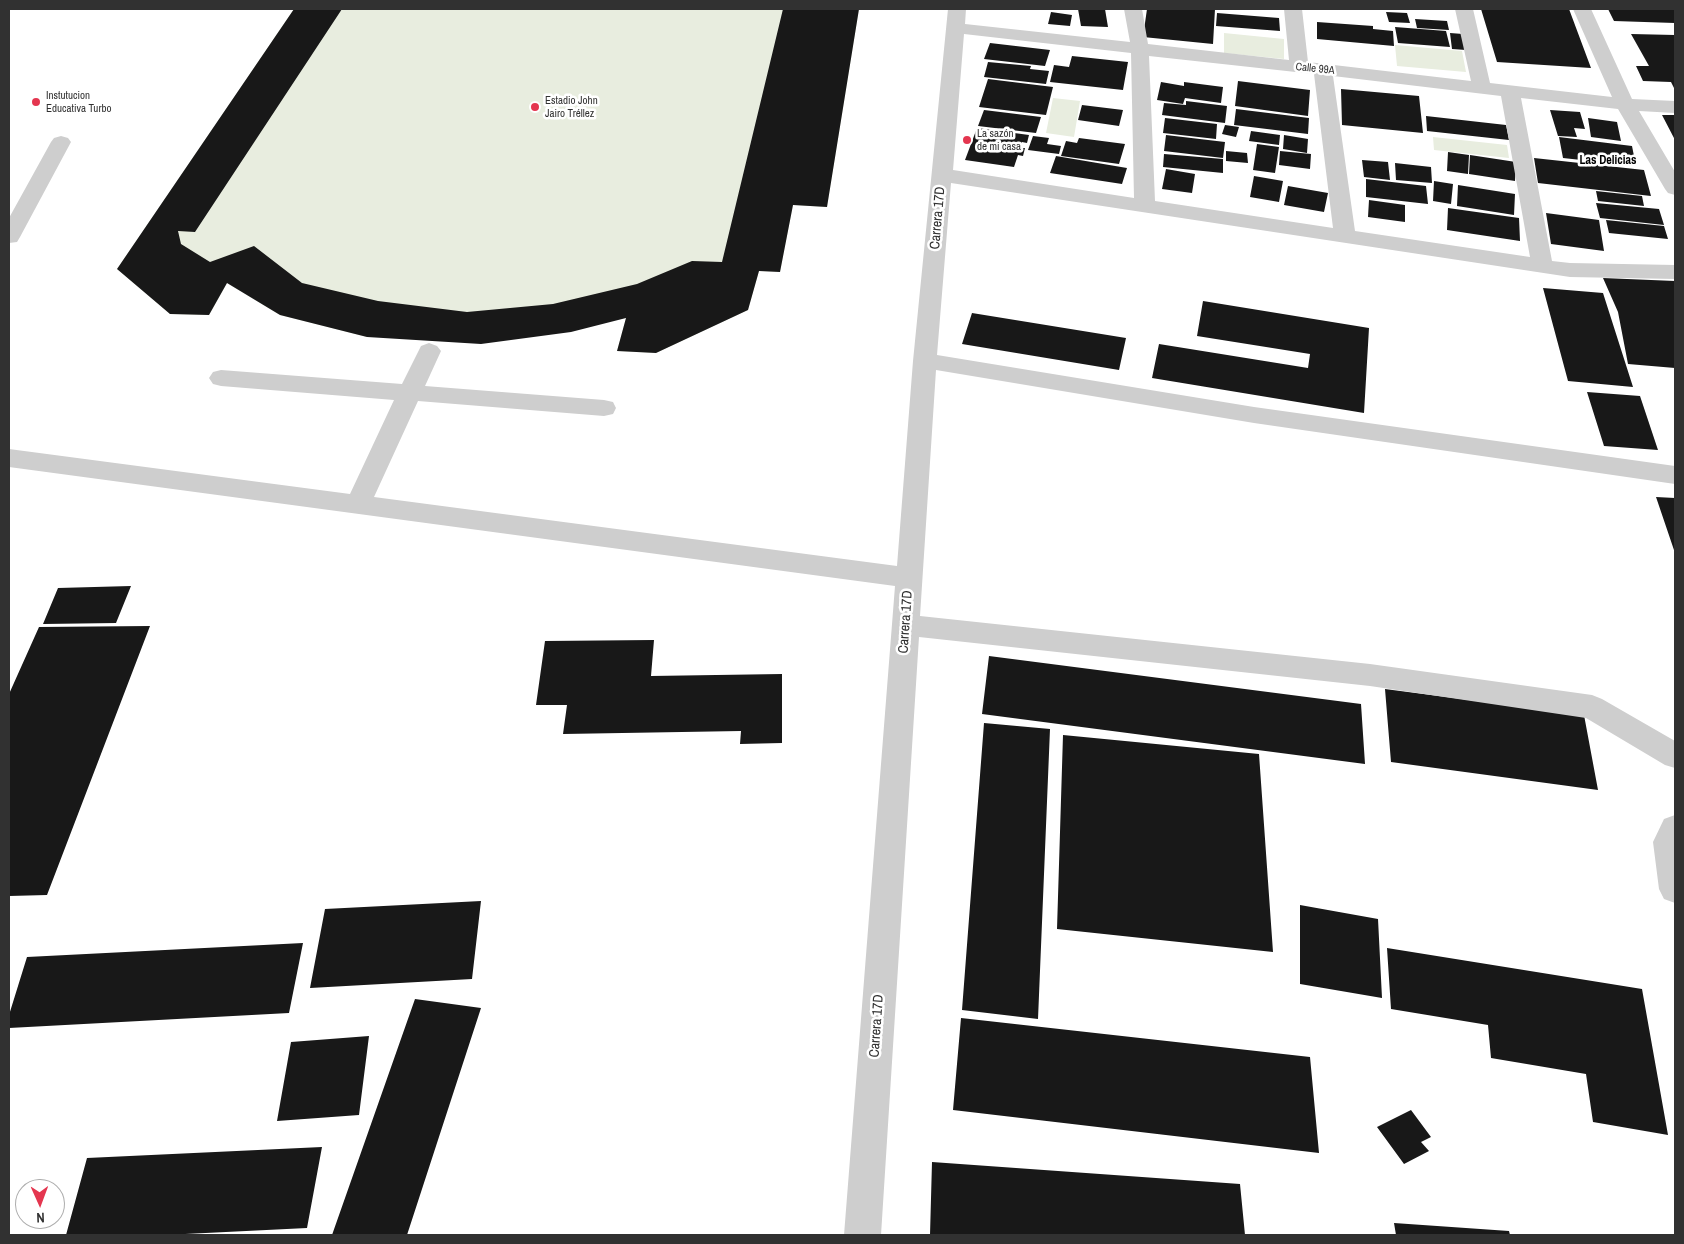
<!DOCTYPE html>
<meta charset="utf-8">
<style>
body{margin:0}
#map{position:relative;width:1684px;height:1244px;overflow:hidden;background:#fff;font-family:"Archivo Narrow",sans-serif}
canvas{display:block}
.frame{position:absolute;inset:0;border:10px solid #313131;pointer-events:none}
.north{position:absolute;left:15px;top:1179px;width:50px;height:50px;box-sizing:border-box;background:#fff;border:1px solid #adadad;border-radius:50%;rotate:178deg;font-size:14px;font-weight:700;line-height:20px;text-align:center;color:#313131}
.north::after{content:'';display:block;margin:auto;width:18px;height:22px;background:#e4364f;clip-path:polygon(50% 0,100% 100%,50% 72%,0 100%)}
</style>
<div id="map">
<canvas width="1684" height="1244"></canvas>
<div class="frame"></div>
<div class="north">N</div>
</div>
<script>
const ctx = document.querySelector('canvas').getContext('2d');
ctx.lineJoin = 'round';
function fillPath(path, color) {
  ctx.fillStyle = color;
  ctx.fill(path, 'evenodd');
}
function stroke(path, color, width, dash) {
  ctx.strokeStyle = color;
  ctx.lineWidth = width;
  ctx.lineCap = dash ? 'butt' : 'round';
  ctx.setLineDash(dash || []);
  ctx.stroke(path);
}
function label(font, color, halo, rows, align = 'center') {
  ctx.font = font + ' "Archivo Narrow",sans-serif';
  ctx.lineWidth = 5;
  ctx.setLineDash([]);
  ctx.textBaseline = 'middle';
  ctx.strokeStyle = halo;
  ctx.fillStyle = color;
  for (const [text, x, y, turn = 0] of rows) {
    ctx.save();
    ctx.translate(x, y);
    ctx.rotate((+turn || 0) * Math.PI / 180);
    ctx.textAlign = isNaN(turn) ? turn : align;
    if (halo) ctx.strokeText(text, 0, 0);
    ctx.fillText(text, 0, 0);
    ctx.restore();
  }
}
fillPath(new Path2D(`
 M294 9H859L827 207 793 205 780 272 759 271 748 310 656 353 617 351 626 318 367 337 280 315 227 283 209 315 170 314 117 269Z
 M1224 33 1284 39V59L1224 53Z
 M1395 45 1462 51 1466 72 1397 66Z
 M1053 98 1080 101 1074 137 1046 133Z
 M1433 137 1507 145 1509 158 1434 150Z`), '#e8eddf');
fillPath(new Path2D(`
 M294 9H342L195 232 178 231 181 244 210 262 254 246 302 283 378 301 467 312 553 304 637 284 692 261 722 262 783 9H859L827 207 793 205 780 272 759 271 748 310 656 353 617 351 626 318 571 332 481 344 367 337 280 315 227 283 209 315 170 314 117 269Z
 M1078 9H1105L1108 27 1081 26Z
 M1147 9H1215L1213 44 1143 37Z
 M1481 9H1569L1591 68 1497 62Z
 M1608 9H1675V23L1614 21Z
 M1051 12 1072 15 1070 26 1048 24Z
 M1386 12 1407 13 1410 23 1389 22Z
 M1217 13 1279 18 1280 31 1216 26Z
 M1415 19 1447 21 1449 30 1417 28Z
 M1317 22 1373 26V29L1393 31 1394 46 1317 39Z
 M1395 27 1446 31 1450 47 1398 43Z
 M1450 33 1463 34 1466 50 1452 49Z
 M1631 34 1675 35V90L1671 82 1643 81 1636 66H1649Z
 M990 43 1050 50 1045 66 984 59Z
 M1072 56 1128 62 1123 90 1050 82 1054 65 1069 67Z
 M988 62 1031 66 1030 69 1049 71 1046 84 984 77Z
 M988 79 1053 87 1046 115 979 107Z
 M1238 81 1310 90 1308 116 1235 106Z
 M1161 82 1184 86V82L1223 87 1221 103 1185 98 1183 104 1157 100Z
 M1341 89 1419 96 1423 133 1342 125Z
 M1186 101 1227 106 1225 123 1162 115 1164 103 1186 105Z
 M1082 105 1123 110 1119 126 1078 120Z
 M1236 109 1309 118 1308 134 1234 125Z
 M984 110 1041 117 1036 133 978 126Z
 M1550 110 1580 112 1585 129 1574 128 1577 137 1558 136Z
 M1662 115H1675V140Z
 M1426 116 1506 125 1509 140 1427 131Z
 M1165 118 1217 124 1216 139 1163 133Z
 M1588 118 1617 122 1621 141 1591 137Z
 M1225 125 1239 127 1236 137 1222 134Z
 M977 128 1029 135 1027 143 1022 142 1020 148H1025L1023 156 1018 155 1014 167 965 160Z
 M1251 131 1280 135 1279 145 1249 141Z
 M1166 135 1225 142 1223 158 1164 151Z
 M1284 135 1308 139 1307 153 1283 149Z
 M1033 136 1049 138 1047 144 1061 146 1059 154 1028 150Z
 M1559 137 1632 146 1636 166 1563 158Z
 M1079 138 1125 144 1119 164 1061 156 1066 141 1077 143Z
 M1257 144 1279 147 1275 173 1253 170Z
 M1226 151 1247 153 1248 163 1226 161Z
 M1280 151 1311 154 1310 169 1279 165Z
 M1448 152 1469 155 1468 174 1447 171Z
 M1164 154 1223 159V173L1163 167Z
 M1470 155 1516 162 1515 181 1469 174Z
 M1056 156 1127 168 1122 184 1050 173Z
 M1534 158 1644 170 1651 196 1538 183Z
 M1362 160 1388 162 1390 180 1364 177Z
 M1395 163 1431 167 1432 183 1396 180Z
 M1166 169 1195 174 1192 193 1162 189Z
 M1254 176 1283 181 1279 202 1250 197Z
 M1366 179 1426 186 1428 204 1366 197Z
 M1434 181 1453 184 1451 204 1433 201Z
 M1458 185 1515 194 1514 215 1457 206Z
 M1288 186 1328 193 1324 212 1284 205Z
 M1596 191 1642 196 1644 206 1598 201Z
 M1369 200 1405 205V222L1368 217Z
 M1596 203 1659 209 1664 225 1600 218Z
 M1448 208 1519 218 1520 241 1447 230Z
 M1546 213 1599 220 1604 251 1551 244Z
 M1606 220 1664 226 1668 239 1609 233Z
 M1603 278 1675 281V368L1628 364 1618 312Z
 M1543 288 1603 293 1633 387 1568 381Z
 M1203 301 1369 328 1364 413 1152 378 1159 344 1308 368 1310 354 1197 336Z
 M972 313 1126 338 1119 370 962 344Z
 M1587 392 1640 396 1658 450 1604 446Z
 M1656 497 1675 498V553Z
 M131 586 116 623 43 624 58 588Z
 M150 626 47 895 9 896V694L39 627Z
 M654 640 651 676 782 674V743L740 744 741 731 563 734 567 705H536L545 641Z
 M989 656 1361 704 1365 764 982 714Z
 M1385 689 1584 715 1598 790 1391 762Z
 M984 723 1050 729 1038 1019 962 1010Z
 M1063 735 1259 754 1273 952 1057 929Z
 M481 901 472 979 310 988 325 909Z
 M1300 905 1378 919 1382 998 1300 984Z
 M303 943 289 1013 9 1028V1015L27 957Z
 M1387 948 1642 989 1668 1135 1593 1122 1586 1074 1491 1058 1488 1025 1391 1009Z
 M415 999 481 1008 407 1235H332Z
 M961 1018 1310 1057 1319 1153 953 1110Z
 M369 1036 359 1115 277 1121 291 1042Z
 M1411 1110 1431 1137 1421 1142 1429 1151 1404 1164 1377 1127Z
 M322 1147 307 1228 165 1235H66L87 1158Z
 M932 1162 1240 1184 1245 1235H930Z
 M1394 1223 1509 1231 1510 1235H1396Z`), '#181818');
fillPath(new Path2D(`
 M948 9H966L965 24 1130 42 1124 9H1142L1148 44 1289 60 1284 9H1302L1308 62 1471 81 1455 9H1473L1490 83 1612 97 1573 9H1591L1632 99 1675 101V113L1639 111 1675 172V195L1668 193 1665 189 1618 109 1521 98 1552 261 1570 263 1675 265V279L1570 277 951 183 937 355 1254 407 1675 466V484L1254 423 936 370 920 616 1370 664 1592 695 1602 699 1675 741V768L1665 765 1586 718 1370 686 919 637 881 1235H844L895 586 9 467V449L350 494 394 400 221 386 213 384 209 378 213 372 221 370 402 384 421 346 429 343 437 346 441 351 425 386 604 400 613 402 616 408 613 414 604 416 418 401 374 497 897 566 913 361ZM964 34 1131 53 1134 198 953 170ZM1149 56 1314 74 1333 228 1155 201ZM1333 76 1501 96 1530 257 1355 231Z
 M61 136 68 138 71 142 20 237 17 242 9 243V218L51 142 54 138Z
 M1675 815V903L1664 899 1659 889 1653 842 1664 819Z`), '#cecece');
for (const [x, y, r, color] of [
 [36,102,5,"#e4364f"],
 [535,107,5,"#e4364f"],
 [967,140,5,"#e4364f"]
]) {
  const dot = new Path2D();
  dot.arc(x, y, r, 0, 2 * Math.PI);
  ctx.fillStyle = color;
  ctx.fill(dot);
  stroke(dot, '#fff', 2);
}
label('11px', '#313131', '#fff', [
 ["Calle 99A",1315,69,6]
]);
label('11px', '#313131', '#fff', [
 ["Instutucion",46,96],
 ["Educativa Turbo",46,109],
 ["Estadio John",545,101],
 ["Jairo Tréllez",545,114],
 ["La sazón",977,134],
 ["de mi casa",977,147]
], 'left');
label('bold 12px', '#000', '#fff', [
 ["Las Delicias",1608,161]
]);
label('14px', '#313131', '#fff', [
 ["Carrera 17D",938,218,-85],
 ["Carrera 17D",906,622,-86],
 ["Carrera 17D",877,1026,-86]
]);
</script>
